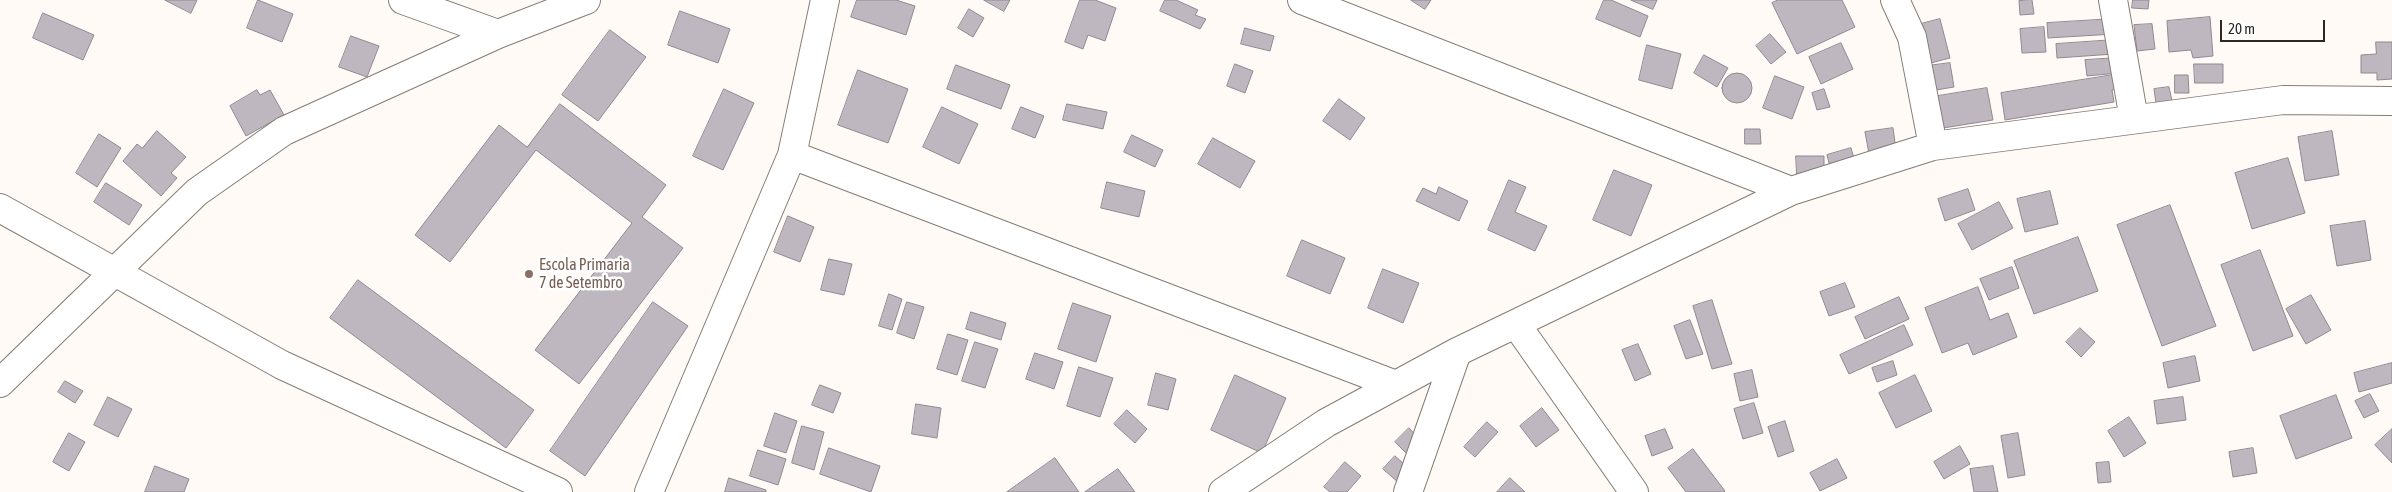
<!DOCTYPE html>
<style>
body{margin:0}
#map{position:relative;width:2392px;height:492px;overflow:hidden;background:#fffaf5;font-family:"Asap Condensed",sans-serif}
canvas{display:block}
.scale{position:absolute;left:2220px;top:20px;width:105px;height:22px;box-sizing:border-box;border:2px solid #2a2724;border-top:0;padding-left:6px;font-size:15px;line-height:18px;white-space:nowrap;color:#2a2724;-webkit-text-stroke:4px #fff;paint-order:stroke}
</style>
<div id="map">
<canvas width="2392" height="492"></canvas>
<div class="scale">20 m</div>
</div>
<script>
const ctx = document.querySelector('canvas').getContext('2d');
ctx.lineJoin = 'round';
function fillPath(path, color) {
  ctx.fillStyle = color;
  ctx.fill(path, 'evenodd');
}
function stroke(path, color, width, dash) {
  ctx.strokeStyle = color;
  ctx.lineWidth = width;
  ctx.lineCap = dash ? 'butt' : 'round';
  ctx.setLineDash(dash || []);
  ctx.stroke(path);
}
function label(font, color, halo, rows, align = 'center') {
  ctx.font = font + ' "Asap Condensed",sans-serif';
  ctx.lineWidth = 5;
  ctx.setLineDash([]);
  ctx.textBaseline = 'middle';
  ctx.strokeStyle = halo;
  ctx.fillStyle = color;
  for (const [text, x, y, turn = 0] of rows) {
    ctx.save();
    ctx.translate(x, y);
    ctx.rotate((+turn || 0) * Math.PI / 180);
    ctx.textAlign = isNaN(turn) ? turn : align;
    if (halo) ctx.strokeText(text, 0, 0);
    ctx.fillText(text, 0, 0);
    ctx.restore();
  }
}
const building = new Path2D(`
 M165 0H197L191 13Z
 M258 0 293 14 282 42 247 28Z
 M857 0H896L915 6 906 35 851 17Z
 M984 0H1010L1004 11Z
 M1080 0H1095L1116 8 1105 41 1088 35 1083 49 1065 42Z
 M1165 0H1176L1198 10 1195 15 1206 19 1200 29 1160 11Z
 M1411 0H1431L1425 9Z
 M1604 0H1611L1648 16 1640 37 1596 19Z
 M1631 0H1657L1653 9Z
 M1778 0H1842L1855 27 1797 54 1772 3Z
 M2032 0 2034 14 2020 15 2019 1Z
 M2133 0H2149L2148 9 2132 8Z
 M969 9 984 18 973 37 958 28Z
 M680 11 730 29 718 63 668 45Z
 M43 13 94 35 83 60 33 38Z
 M2210 17 2213 56 2193 58 2191 50 2169 52 2167 21Z
 M1940 19 1950 58 1927 64 1917 25Z
 M2113 19 2114 34 2048 38 2047 23Z
 M2152 24 2155 49 2137 51 2134 25Z
 M2044 27 2046 52 2022 53 2020 29Z
 M1245 28 1274 36 1270 51 1241 44Z
 M610 30 646 57 598 121 562 95Z
 M1770 34 1786 52 1771 64 1756 46Z
 M351 36 379 46 367 77 339 67Z
 M2114 40V54L2057 58 2056 44Z
 M2376 42H2392V79L2377 80V73H2361V55L2376 54Z
 M1841 43 1853 69 1821 84 1809 57Z
 M1647 45 1681 54 1672 89 1639 80Z
 M1704 55 1728 68 1717 87 1694 73Z
 M2117 58 2118 73 2087 76 2085 60Z
 M1950 63 1954 87 1930 91 1927 66Z
 M1235 64 1253 71 1245 93 1227 86Z
 M2194 64H2223V83H2195Z
 M956 65 1010 85 1001 109 947 89Z
 M858 70 908 89 888 143 838 125Z
 M1722 88a15 15 0 1 1 30 0a15 15 0 1 1-30 0Z
 M2119 74 2122 88 2112 90 2114 102 2005 120 2001 93Z
 M2175 75H2188L2189 93H2175Z
 M1775 76 1804 87 1792 119 1763 108Z
 M2169 87 2172 101 2156 103 2154 89Z
 M1987 88 1993 120 1943 128 1938 96Z
 M724 89 754 103 723 170 693 156Z
 M1824 89 1830 107 1817 110 1812 93Z
 M257 90 260 95 270 90 284 115 246 136 230 106Z
 M1339 99 1365 118 1350 140 1323 121Z
 M560 104 666 185 642 217 683 248 579 384 535 350 632 223 536 150 450 262 415 235 499 125 527 147Z
 M1067 104 1107 112 1103 129 1063 120Z
 M942 107 978 124 959 164 923 147Z
 M1021 107 1044 116 1035 138 1012 129Z
 M1893 128 1896 150 1869 154 1865 132Z
 M1745 129H1760L1761 144H1745Z
 M157 131 186 157 171 173 177 178 161 196 123 161 137 144 142 148Z
 M2332 131 2339 175 2305 181 2298 137Z
 M99 134 121 148 97 187 76 173Z
 M1132 135 1163 150 1155 167 1124 152Z
 M1213 138 1255 161 1240 188 1198 164Z
 M1851 148 1856 165 1831 171 1827 155Z
 M1796 156H1824V173L1797 174Z
 M2288 158 2305 213 2252 229 2235 173Z
 M1614 170 1652 185 1631 236 1593 220Z
 M1509 180 1526 187 1515 212 1547 226 1535 251 1488 230Z
 M1107 182 1145 191 1139 217 1101 208Z
 M106 183 142 205 129 225 94 202Z
 M1439 187 1468 201 1459 221 1416 201 1423 188 1436 194Z
 M1968 189 1975 210 1945 221 1938 199Z
 M2050 191 2058 224 2025 232 2017 199Z
 M1999 202 2013 228 1972 250 1958 224Z
 M2170 205 2216 326 2162 346 2117 225Z
 M788 216 814 227 800 262 774 252Z
 M2365 221 2371 260 2337 266 2330 226Z
 M2078 237 2098 291 2034 314 2014 261Z
 M1302 240 1345 258 1330 294 1287 276Z
 M2260 250 2293 336 2253 351 2221 265Z
 M829 259 852 264 844 295 821 290Z
 M2012 267 2019 288 1989 300 1980 279Z
 M1383 269 1419 283 1403 323 1368 308Z
 M358 280 534 410 506 448 330 318Z
 M1845 283 1855 307 1829 316 1820 292Z
 M1978 287 1990 320 2008 313 2017 337 1973 355 1968 343 1942 353 1925 308Z
 M889 294 902 299 892 330 879 326Z
 M2311 295 2331 330 2306 344 2286 309Z
 M1899 297 1909 319 1865 339 1855 317Z
 M1712 300 1732 364 1712 369 1693 306Z
 M653 302 688 326 585 476 550 451Z
 M907 302 924 307 914 339 897 333Z
 M1073 303 1111 316 1096 362 1058 349Z
 M971 312 1006 323 1001 340 966 329Z
 M1690 320 1703 354 1686 359 1674 326Z
 M1904 325 1913 345 1849 374 1840 355Z
 M2080 328 2095 342 2081 357 2066 342Z
 M948 334 968 340 957 375 937 369Z
 M975 342 998 349 985 388 962 381Z
 M1638 344 1651 374 1635 381 1622 350Z
 M1035 353 1063 362 1054 389 1026 379Z
 M2195 356 2200 381 2168 388 2163 363Z
 M1893 361 1897 375 1877 382 1872 368Z
 M2392 363V383L2359 392 2354 373Z
 M1079 367 1113 378 1100 417 1067 406Z
 M1752 370 1758 397 1740 401 1734 374Z
 M1156 373 1176 379 1168 410 1148 405Z
 M1235 375 1286 398 1262 453 1211 430Z
 M1915 375 1932 411 1896 428 1879 393Z
 M65 381 83 391 75 403 58 392Z
 M820 385 841 393 833 413 812 405Z
 M2370 394 2379 411 2364 418 2355 401Z
 M2336 395 2352 438 2296 459 2280 416Z
 M108 397 132 409 118 437 94 425Z
 M2183 397 2186 420 2157 424 2154 401Z
 M1754 403 1763 433 1743 439 1734 409Z
 M916 404 941 408 937 438 912 434Z
 M1542 408 1559 430 1536 447 1520 426Z
 M1127 410 1147 429 1135 443 1114 424Z
 M775 413 797 421 786 453 764 446Z
 M2129 417 2146 443 2124 457 2108 431Z
 M1785 421 1794 451 1778 457 1768 427Z
 M1487 422 1498 432 1475 457 1464 447Z
 M802 426 824 432 814 470 792 463Z
 M1409 428 1421 441 1408 455 1395 442Z
 M1665 429 1673 448 1652 456 1645 436Z
 M2392 429V463L2375 445Z
 M69 433 85 442 69 471 53 462Z
 M2018 433 2025 475 2008 478 2001 436Z
 M1960 446 1970 464 1944 479 1934 462Z
 M829 448 880 466 871 492 820 474Z
 M2253 448 2257 473 2233 477 2229 452Z
 M1693 449 1725 491 1724 492H1686L1668 468Z
 M758 450 786 459 778 485 750 476Z
 M1395 456 1412 471 1400 484 1383 469Z
 M1055 458 1079 492H1007Z
 M1837 459 1847 478 1820 491 1810 473Z
 M1345 462 1361 476 1347 492H1330L1324 487Z
 M2109 462 2111 482 2098 483 2096 463Z
 M155 466 189 479 184 492H145Z
 M1993 466 1998 492H1974L1970 469Z
 M1118 469 1135 492H1085Z
 M729 478 766 490V492H725Z
 M1510 478 1525 492H1497Z`);
fillPath(building, '#bfb7bf');
stroke(building, '#918991', 1);
const minor = new Path2D(`
 M403 0 498 34
 M1302 0 1791 191
 M1895 0 1912 37 1933 146
 M2113 0 2134 119
 M792 155 1396 385
 M0 208 282 365 558 492
 M1516 324 1634 492
 M0 383 197 192 284 131 498 34 586 0
 M649 492 792 155 825 0
 M1223 492 1326 423 1457 352 1791 191 1933 146 2283 100 2392 101
 M1408 492 1457 352`);
stroke(minor, '#847c75', 30);
stroke(minor, '#fff', 28);
for (const [x, y, r, color] of [
 [529,274,5,"#8d6e63"]
]) {
  const dot = new Path2D();
  dot.arc(x, y, r, 0, 2 * Math.PI);
  ctx.fillStyle = color;
  ctx.fill(dot);
  stroke(dot, '#fff', 2);
}
label('16px', '#785e54', '#fff', [
 ["Escola Primaria",539,265],
 ["7 de Setembro",539,283]
], 'left');
</script>
